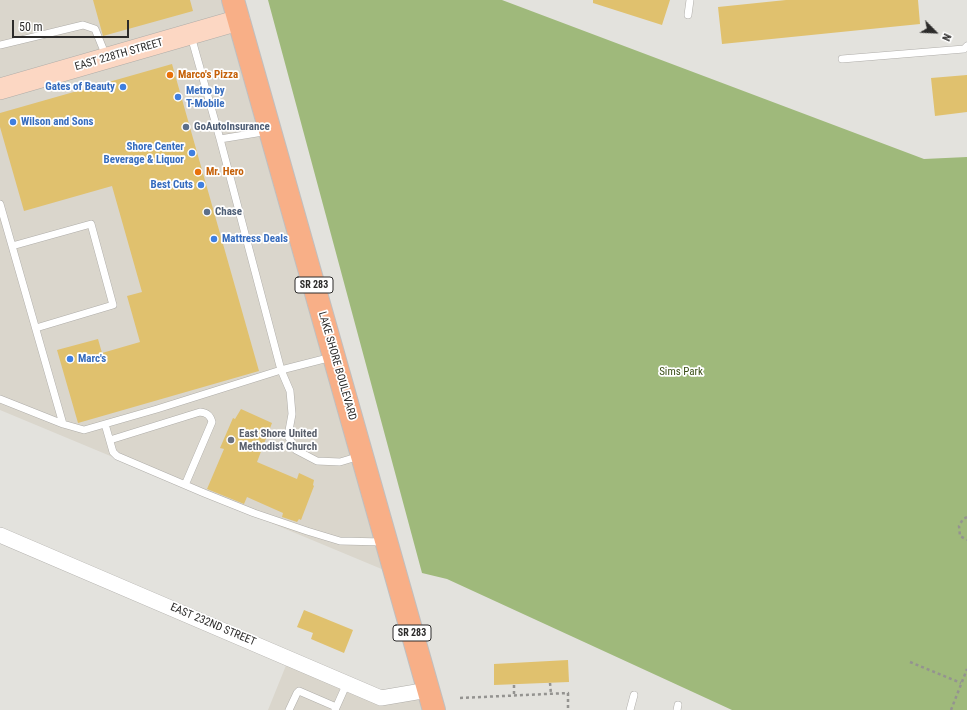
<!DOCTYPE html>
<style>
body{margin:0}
#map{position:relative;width:967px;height:710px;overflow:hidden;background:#e3e2dd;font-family:"Roboto Condensed",sans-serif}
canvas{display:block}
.north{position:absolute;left:915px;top:12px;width:40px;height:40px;-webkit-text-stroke:3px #fff;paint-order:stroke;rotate:114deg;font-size:11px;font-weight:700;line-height:16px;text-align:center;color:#2c2b2a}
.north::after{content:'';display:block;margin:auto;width:14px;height:18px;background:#2c2b2a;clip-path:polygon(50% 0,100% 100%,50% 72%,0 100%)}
.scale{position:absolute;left:12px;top:20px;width:117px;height:18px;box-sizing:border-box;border:2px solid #2c2b2a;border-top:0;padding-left:5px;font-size:12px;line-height:14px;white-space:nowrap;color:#2c2b2a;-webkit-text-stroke:3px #fff;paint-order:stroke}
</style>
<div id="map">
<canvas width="967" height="710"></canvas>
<div class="north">N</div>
<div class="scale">50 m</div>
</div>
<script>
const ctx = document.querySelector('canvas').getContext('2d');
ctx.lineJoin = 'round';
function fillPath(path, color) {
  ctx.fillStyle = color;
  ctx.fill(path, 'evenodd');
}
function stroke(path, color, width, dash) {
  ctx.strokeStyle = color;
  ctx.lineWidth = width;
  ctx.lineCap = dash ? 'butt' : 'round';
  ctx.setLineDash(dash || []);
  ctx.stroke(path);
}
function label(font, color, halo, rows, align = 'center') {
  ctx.font = font + ' "Roboto Condensed",sans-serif';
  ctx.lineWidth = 3.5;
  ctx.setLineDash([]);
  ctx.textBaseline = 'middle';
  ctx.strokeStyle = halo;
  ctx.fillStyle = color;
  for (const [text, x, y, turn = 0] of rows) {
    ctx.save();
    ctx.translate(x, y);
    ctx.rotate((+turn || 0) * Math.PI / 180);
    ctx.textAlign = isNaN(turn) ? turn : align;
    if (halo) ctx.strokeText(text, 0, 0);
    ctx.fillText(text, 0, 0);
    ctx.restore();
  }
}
fillPath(new Path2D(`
 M0 0H233L396 575 0 410Z
 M289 658 381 697 428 690 434 710H268Z`), '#dad6cc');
fillPath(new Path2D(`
 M268 0H502L924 159 967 157V710H732L447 579 422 573Z`), '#9fb97b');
fillPath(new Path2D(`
 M93 0H190L193 11 103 36Z
 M593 0H670L662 25 593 3Z
 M786 0H918L920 24 722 44 718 7Z
 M172 64 259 371 78 423 57 350 98 339 102 353 140 342 127 296 142 292 112 186 24 211 0 127V113Z
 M967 75V112L935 116 931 78Z
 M241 409 272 423 257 462 297 479 299 473 314 480 313 485 314 486 301 520 299 519 297 522 282 517 283 513 247 497 244 504 207 489 224 449 220 448 233 418 235 419Z
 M304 610 353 630 344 653 311 639 313 633 297 627Z
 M568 660 569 682 494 685V664Z`), '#e0c16e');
const lane = new Path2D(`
 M688 15 690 0
 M191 36 220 139 281 370 332 357
 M0 45 83 25 95 29 106 56
 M842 59 964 49 967 46
 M220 139 269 131
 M0 204 63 424 84 430 157 409 281 370 290 391 292 414 288 436 296 450 317 461 340 462 360 456
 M12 246 91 224 113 305 36 328
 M0 399 63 424
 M105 424 113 452 117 456 204 493 254 513 307 531 340 541 383 542
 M110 440 200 412C207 413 210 415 212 422L185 485
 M289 710 297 693 299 691 336 707
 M335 710 347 683
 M630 710 634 695
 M677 710 678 705`);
const street = new Path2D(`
 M0 535 381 698 428 690`);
const secondary = new Path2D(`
 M0 89 239 20`);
const primary = new Path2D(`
 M233 0 434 710`);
stroke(lane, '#afada9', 8);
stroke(street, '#afada9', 16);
stroke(secondary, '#afada9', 22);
stroke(primary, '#c0bfbf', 24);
stroke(new Path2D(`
 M967 517 963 519 959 526 960 536 967 540
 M910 662 961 683
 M550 683 551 694
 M514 685V696
 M460 698 568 693V710
 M951 710 967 669`), '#949390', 2.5, [3, 3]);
stroke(lane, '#fff', 7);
stroke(street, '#fff', 15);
stroke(secondary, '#fcd7c3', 21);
stroke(primary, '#f8af87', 22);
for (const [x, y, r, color] of [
 [170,75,4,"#e8710a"],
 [123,87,4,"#3f7fe0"],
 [178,97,4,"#3f7fe0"],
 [13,122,4,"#3f7fe0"],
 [186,127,4,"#5c6f8a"],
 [192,153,4,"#3f7fe0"],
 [198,172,4,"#e8710a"],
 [201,185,4,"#3f7fe0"],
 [207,212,4,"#5c6f8a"],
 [214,239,4,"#3f7fe0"],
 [70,359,4,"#3f7fe0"],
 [231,440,4,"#6b7280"]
]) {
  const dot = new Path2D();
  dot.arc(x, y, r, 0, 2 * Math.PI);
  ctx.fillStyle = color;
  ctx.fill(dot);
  stroke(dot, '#fff', 1.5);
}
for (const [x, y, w] of [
 [314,285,38],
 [412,633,38]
]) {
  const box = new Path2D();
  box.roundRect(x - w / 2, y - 8, w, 16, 3);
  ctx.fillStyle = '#fff';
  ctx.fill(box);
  stroke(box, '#2c2b2a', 1);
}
label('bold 10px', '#2c2b2a', null, [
 ["SR 283",314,285],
 ["SR 283",412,633]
]);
label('11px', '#2c2b2a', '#fff', [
 ["EAST 228TH STREET",119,55,-16],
 ["LAKE SHORE BOULEVARD",337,366,74],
 ["EAST 232ND STREET",213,625,23]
]);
label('bold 11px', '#c56008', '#fff', [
 ["Marco's Pizza",178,75],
 ["Mr. Hero",206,172]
], 'left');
label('bold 11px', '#366cbe', '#fff', [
 ["Gates of Beauty",115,87,"right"],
 ["Metro by",186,91],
 ["T-Mobile",186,104],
 ["Wilson and Sons",21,122],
 ["Shore Center",184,147,"right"],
 ["Beverage & Liquor",184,160,"right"],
 ["Best Cuts",193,185,"right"],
 ["Mattress Deals",222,239],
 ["Marc's",78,359]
], 'left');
label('bold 11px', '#4e5e75', '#fff', [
 ["GoAutoInsurance",194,127],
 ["Chase",215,212]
], 'left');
label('11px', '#3a4e16', '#fff', [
 ["Sims Park",681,372]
]);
label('bold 11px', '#5b616d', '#fff', [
 ["East Shore United",239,434],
 ["Methodist Church",239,447]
], 'left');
</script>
